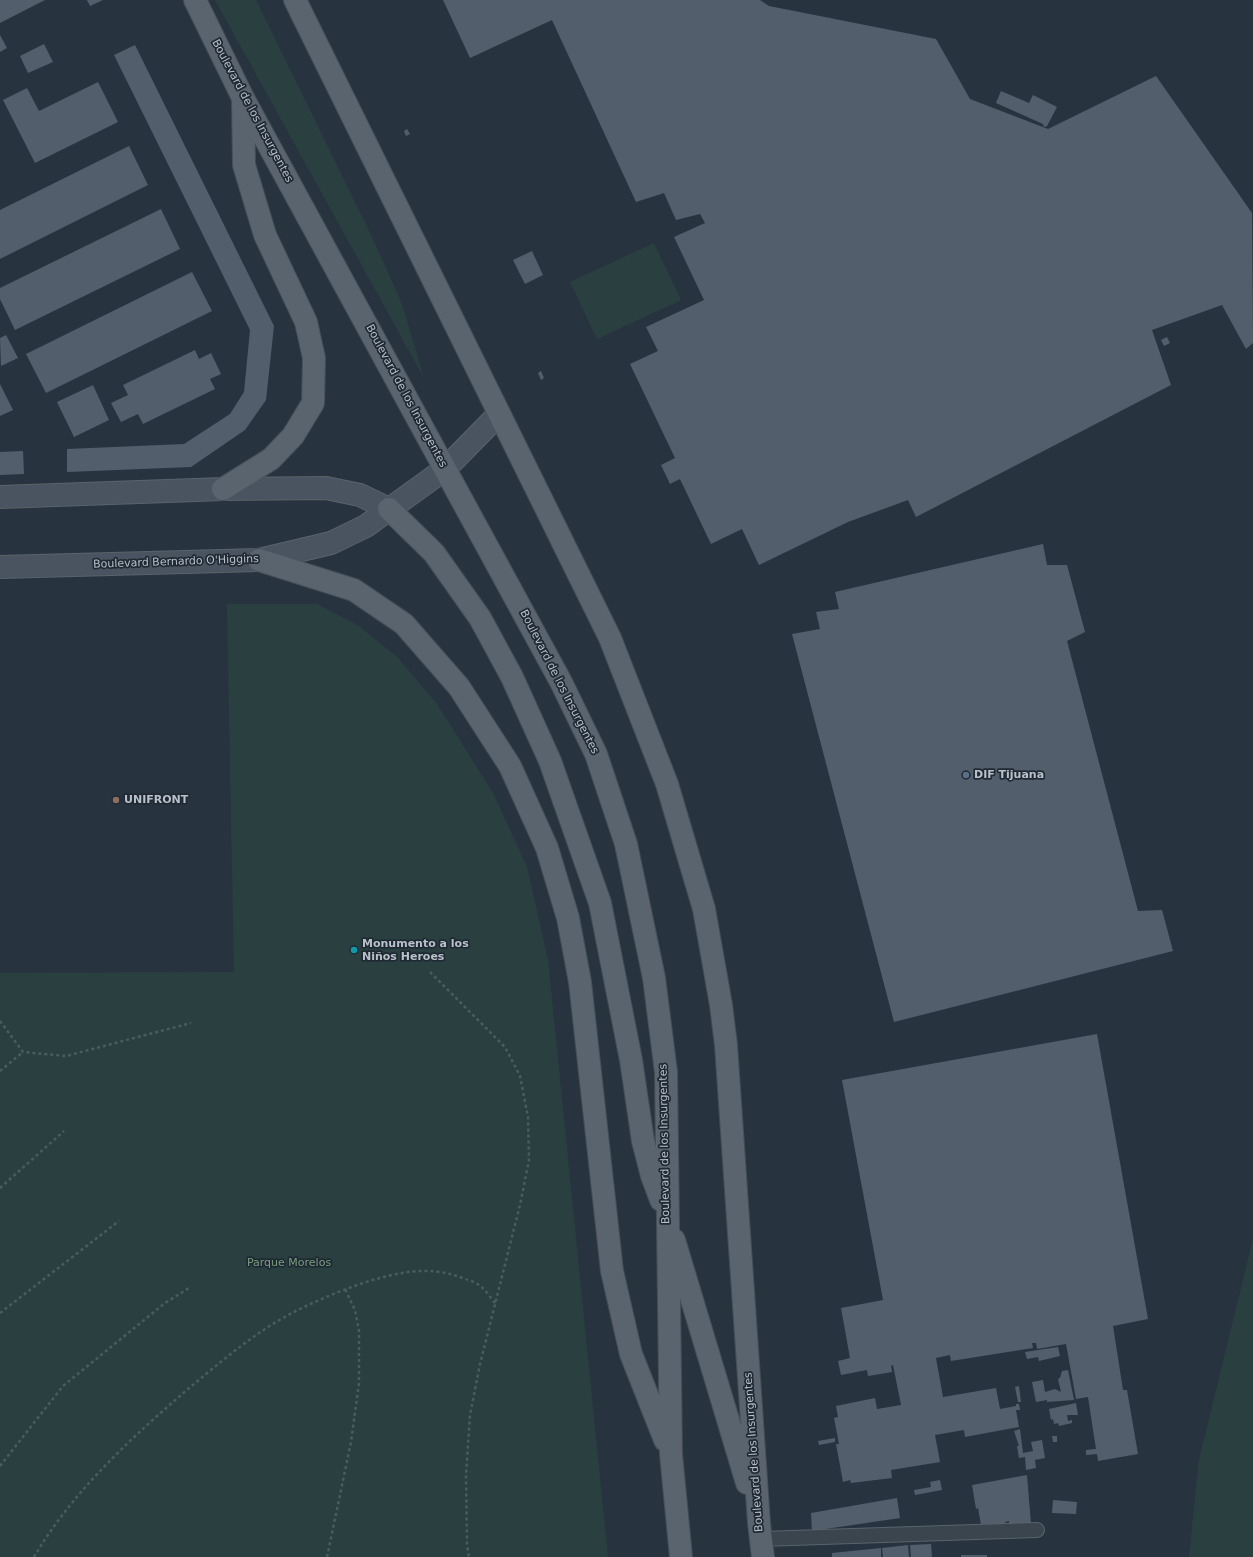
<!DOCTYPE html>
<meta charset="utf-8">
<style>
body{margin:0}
canvas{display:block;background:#27333e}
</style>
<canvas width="1253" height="1557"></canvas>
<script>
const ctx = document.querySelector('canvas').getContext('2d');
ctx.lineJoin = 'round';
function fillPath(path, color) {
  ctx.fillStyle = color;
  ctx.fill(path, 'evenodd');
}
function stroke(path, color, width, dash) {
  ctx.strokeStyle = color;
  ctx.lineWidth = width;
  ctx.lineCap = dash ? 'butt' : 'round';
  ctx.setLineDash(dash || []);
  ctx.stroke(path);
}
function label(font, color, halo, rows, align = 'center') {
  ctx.font = font + ' "DejaVu Sans",sans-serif';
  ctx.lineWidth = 3.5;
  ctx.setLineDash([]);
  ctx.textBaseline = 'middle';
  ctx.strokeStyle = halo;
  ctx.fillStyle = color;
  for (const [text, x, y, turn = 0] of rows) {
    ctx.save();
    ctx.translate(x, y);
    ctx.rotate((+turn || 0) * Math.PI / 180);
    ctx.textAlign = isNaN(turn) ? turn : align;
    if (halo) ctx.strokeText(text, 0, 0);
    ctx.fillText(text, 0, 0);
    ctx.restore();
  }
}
fillPath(new Path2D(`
 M215 0H256L372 237 402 304 424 378Z
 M654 243 681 300 597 339 570 282Z
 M227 604H317L359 626 397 657 437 704 493 793 527 867 548 960 608 1557H0V973L234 972Z
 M1253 1239V1557H1189L1199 1460Z`), '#2a4040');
fillPath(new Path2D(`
 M0 0H45L0 23Z
 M87 0H103L90 6Z
 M443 0H760L769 6 936 39 970 99 1048 129 1156 76 1252 213 1253 343 1246 349 1222 305 1152 330 1171 385 916 517 908 500 848 522 759 565 742 529 711 544 680 479 670 484 661 465 675 458 630 364 658 351 646 327 704 300 674 237 705 223 700 214 676 220 664 193 636 202 552 20 470 58Z
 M0 35 7 48 0 52Z
 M44 44 53 62 28 73 20 56Z
 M135 45 274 326 266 400 245 430 191 467 67 472V449L184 444 230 414 244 392 250 330 114 55Z
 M98 82 118 122 35 163 3 100 27 88 39 111Z
 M1001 91 1029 103 1033 95 1057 107 1047 126 1044 127 1043 124 996 103Z
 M407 129 410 134 406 136 404 131Z
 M129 146 148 185 0 259V210Z
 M161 209 180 249 15 330 0 299V288Z
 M532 251 543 275 525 284 513 260Z
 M192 272 212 311 46 393 26 354Z
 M6 335 18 358 1 366 0 338Z
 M1167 337 1170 343 1164 346 1161 340Z
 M195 350 199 359 211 353 221 374 210 379 215 389 143 424 138 414 121 422 111 403 128 395 123 385Z
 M541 371 544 378 541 380 538 373Z
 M0 384 13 410 0 416Z
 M93 385 109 420 74 437 57 402Z
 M23 451 24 474 0 475V452Z
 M1043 544 1047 565H1067L1085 632 1067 641 1138 911 1162 910 1173 951 894 1022 792 634 820 629 816 612 839 609 835 592Z
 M1097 1034 1148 1319 1113 1326 1123 1390H1127L1138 1454 1098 1461 1097 1454 1086 1455V1450L1096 1449 1088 1397 1076 1399 1066 1344 1037 1349 1036 1343H1032L1033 1348 951 1361 950 1355 936 1358 943 1397 996 1388 1000 1409 1016 1406V1404H1019L1020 1410H1016L1019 1427 965 1437 964 1430 935 1435 940 1462 891 1470 892 1478 851 1483 850 1480 843 1482 836 1444H839L834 1418 838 1417 836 1406 875 1398 877 1409 901 1405 893 1365 891 1366 892 1372 868 1376 867 1370 841 1375 838 1361 850 1358 841 1308 883 1300 842 1080Z
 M1058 1347 1060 1356 1039 1361 1038 1357 1027 1359 1025 1352Z
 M1068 1370 1074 1400 1047 1402V1400L1036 1402 1032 1382 1043 1380 1045 1392 1055 1389 1061 1392 1058 1379 1060 1378 1062 1371Z
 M1019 1386 1021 1402H1018L1015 1387Z
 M1076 1403 1078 1415H1067L1068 1421 1072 1420V1423L1059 1426 1058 1423 1054 1424 1053 1419 1051 1420 1049 1409Z
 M1020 1429 1023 1453 1033 1451 1031 1442 1042 1440 1045 1458 1035 1460 1036 1468 1026 1470 1025 1457 1019 1458 1017 1446H1019L1014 1431Z
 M1052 1436H1057V1442H1053Z
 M835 1438V1442L819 1445 818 1441Z
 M1027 1475 1031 1524 1009 1525V1521L1005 1522V1524L981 1525 978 1508 976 1509 972 1485Z
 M940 1480 942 1490 915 1495 914 1490 931 1487 930 1482Z
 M897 1498 900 1518 812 1531 811 1513Z
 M1053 1500 1077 1502 1076 1514 1052 1513Z
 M931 1544 932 1557H911L910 1545Z
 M908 1545 909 1557H883L882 1548Z
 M881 1548V1557H832V1553Z
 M961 1555H987V1557H961Z`), '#535e6c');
const service = new Path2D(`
 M761 1539 1037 1530`);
const secondary = new Path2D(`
 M0 497 223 489 326 488 360 495 389 509
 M0 567 259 560 331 543 366 526 445 469 499 414`);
const primary = new Path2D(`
 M195 0 243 98 561 682 596 754 626 844 654 978 666 1072 671 1454 681 1557
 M295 0 610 638 667 784 704 909 721 1005 726 1045 759 1523 763 1557
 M223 489 271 459 293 436 313 403 314 358 306 322 265 235 244 165 243 101
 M389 509 434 553 480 618 512 677 550 761 600 903 631 1060 643 1141 652 1176 661 1200
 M259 560 354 590 404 624 459 687 510 766 547 848 568 918 580 982 612 1271 631 1354 665 1440
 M674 1240 747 1483`);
stroke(service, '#59636c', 16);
stroke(secondary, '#59636c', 24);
stroke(primary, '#454e57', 24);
stroke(new Path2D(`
 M430 972 505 1047 520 1076 528 1117 529 1160 520 1205 480 1364 470 1415 466 1475 467 1545 469 1557
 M0 1021 23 1052 66 1056 191 1023
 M0 1071 23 1052
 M0 1188 64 1131
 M0 1313 119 1221
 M0 1466 63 1386 165 1303 189 1288
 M34 1557C72 1492 131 1438 188 1389 224 1359 261 1327 304 1307 332 1294 361 1282 392 1275 417 1269 441 1269 465 1279 469 1280 475 1282 479 1285 485 1289 490 1297 495 1303
 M327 1557 351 1442 359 1383V1331L355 1310 345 1289`), '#495d5e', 2.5, [3, 3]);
stroke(service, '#3b454e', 14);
stroke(secondary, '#4a5461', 22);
stroke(primary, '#59646e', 22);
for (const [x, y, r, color] of [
 [966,775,4,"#5c6f8a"],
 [116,800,4,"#8d6e63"],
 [354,950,4,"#0f9aa8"]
]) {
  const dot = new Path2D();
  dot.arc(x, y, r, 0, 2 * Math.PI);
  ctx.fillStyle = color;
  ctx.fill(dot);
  stroke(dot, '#202a34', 1.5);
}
label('11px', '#b8c0c9', '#202a34', [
 ["Boulevard de los Insurgentes",252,111,62],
 ["Boulevard de los Insurgentes",406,396,62],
 ["Boulevard Bernardo O'Higgins",176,562,-2],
 ["Boulevard de los Insurgentes",559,682,63],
 ["Boulevard de los Insurgentes",665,1144,-91],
 ["Boulevard de los Insurgentes",754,1452,-94]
]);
label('bold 11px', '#b8c0c9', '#202a34', [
 ["DIF Tijuana",974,775],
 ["UNIFRONT",124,800],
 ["Monumento a los",362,944],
 ["Niños Heroes",362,957]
], 'left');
label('11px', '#789d7e', '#202a34', [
 ["Parque Morelos",289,1263]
]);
</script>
